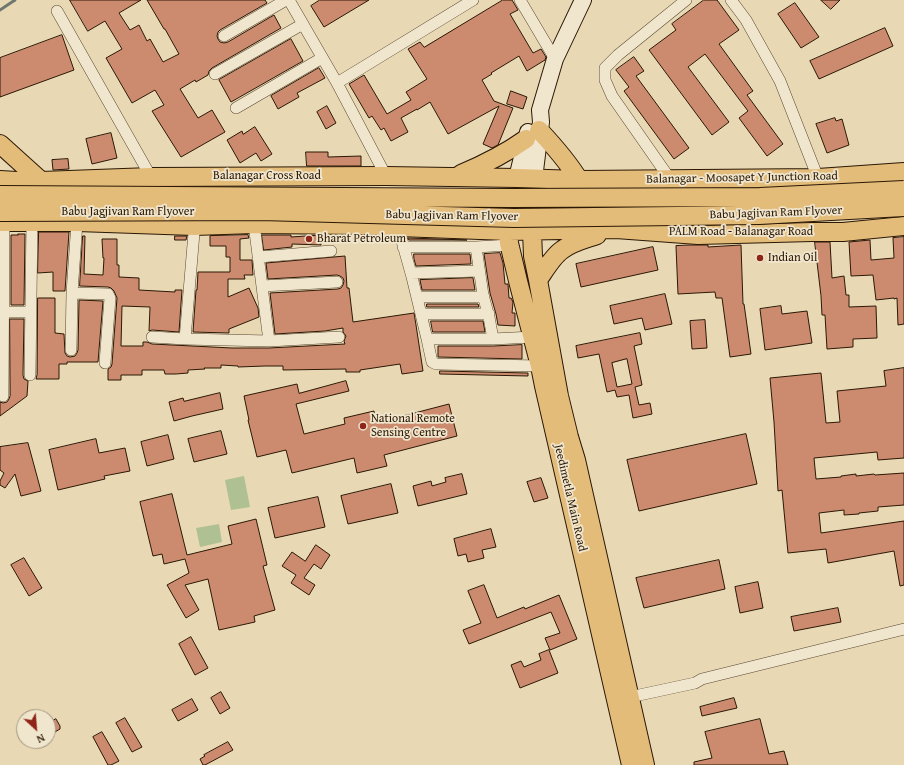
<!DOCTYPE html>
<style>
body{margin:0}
#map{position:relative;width:904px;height:765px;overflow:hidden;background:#e8d8b4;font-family:"Gentium Book Plus",serif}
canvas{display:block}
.north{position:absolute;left:16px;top:709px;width:40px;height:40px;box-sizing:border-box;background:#f0e6ce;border:1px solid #a1947e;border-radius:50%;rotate:154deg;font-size:11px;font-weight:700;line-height:16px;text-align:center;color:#2b1805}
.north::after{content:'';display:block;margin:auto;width:14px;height:18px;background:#8f2418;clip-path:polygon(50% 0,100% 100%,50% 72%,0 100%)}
</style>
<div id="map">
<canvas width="904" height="765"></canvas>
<div class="north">N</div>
</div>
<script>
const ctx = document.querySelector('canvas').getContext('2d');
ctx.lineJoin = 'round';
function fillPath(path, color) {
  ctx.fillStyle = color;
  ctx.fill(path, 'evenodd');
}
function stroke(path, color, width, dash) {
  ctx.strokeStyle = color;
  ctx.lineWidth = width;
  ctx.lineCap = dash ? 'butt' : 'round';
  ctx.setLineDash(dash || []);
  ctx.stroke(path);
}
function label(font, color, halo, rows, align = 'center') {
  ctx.font = font + ' "Gentium Book Plus",serif';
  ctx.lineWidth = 3.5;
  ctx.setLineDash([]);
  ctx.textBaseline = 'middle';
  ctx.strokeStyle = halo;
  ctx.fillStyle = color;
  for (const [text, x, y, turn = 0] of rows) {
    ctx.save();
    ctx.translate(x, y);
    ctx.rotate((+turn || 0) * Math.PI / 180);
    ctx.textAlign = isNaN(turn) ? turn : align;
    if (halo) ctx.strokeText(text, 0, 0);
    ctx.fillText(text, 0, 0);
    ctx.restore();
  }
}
fillPath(new Path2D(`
 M244 476 250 507 231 510 225 480Z
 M219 524 222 542 200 547 196 528Z`), '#afc092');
stroke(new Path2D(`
 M0 10 15 0`), '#6e7870', 3);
const building = new Path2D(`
 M70 0H141L119 13 130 30 139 25 147 41 150 39 163 62 179 54 165 29H164L147 0H265L267 3 220 30 218 32 217 36 218 39 220 42 224 43 228 42 274 15 281 28 212 68 209 71 208 75 196 82 195 80 180 89 198 118 212 110 225 132 181 157 152 111 164 105 155 90 132 103 106 58 122 49 105 21 88 31Z
 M320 0H369L324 27 311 6Z
 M503 0H512L518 10 510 14 533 53 541 49 546 57 545 60 527 71 519 56 491 73 492 74 482 80 494 101 513 108 498 145 492 148 483 144 499 106 448 134 430 102 417 110V109L401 118 408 132 391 141 384 128 381 130 372 116 369 118 349 84 364 75 387 114 411 100 406 92 427 79 408 49 420 42 424 47Z
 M704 0H717L739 30 719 44 753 91 747 95 783 144 767 156 739 118 748 111 705 54 688 67 729 122 712 135 649 50 676 30 672 24Z
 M821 0H840L831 9Z
 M795 3 819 37 801 48 778 14Z
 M885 28 893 46 819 79 810 61Z
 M62 35 74 70 0 97V58Z
 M291 39 303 61 231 102 219 80Z
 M634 57 644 71 636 76 689 148 674 159 624 91 629 87 616 70Z
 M319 68 325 78 297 93 299 97 278 109 271 96Z
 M511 91 527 97 523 109 507 104Z
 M327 106 336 123 326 129 317 112Z
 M835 118 836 121 842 119 849 145 827 153 816 124Z
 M255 127 272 154 261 161 256 153 240 163 227 140 242 131 243 134Z
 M111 133 117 158 92 164 86 139Z
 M306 152H328V157L361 156V166H307Z
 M68 159 69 169 53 170 52 160Z
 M39 232H69L65 291H53V272L38 273Z
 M18 234H25L24 305H11V235H18Z
 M248 235 249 238 240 239V260H252L253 275H244L245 279H228V297L249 288 258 308 259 317 229 329V333L193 332 196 290H197L198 272H230V257H226V246H210V236Z
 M262 235H291V237L320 235 321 245 292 244V247L264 250Z
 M83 236H85L84 274 103 275 104 258H103L102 239H117V265H119V277L139 278V290L175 292V290H182L179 332 152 330 149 331 150 307 122 306 121 346H143V342H147L152 344 232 348H269L345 344 344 341 346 336 343 332V328L325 331 275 334 270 293 338 289 341 288 343 285 344 281 343 278 340 276 337 275 268 279 266 263 345 256 347 288H349L353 322 414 313 416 325 423 371 402 374 400 364 360 370V372H346V369L283 370V366H265L238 367V366L221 365V368H204L205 369 188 370V373L176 374H165L164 370H142V375H121V380H108V369L111 367 112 364 117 298 114 291 111 288 108 287 80 286Z
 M175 236H187L186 240H175Z
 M904 237V324L898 325 897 298 894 299V298L876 300 873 275 851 276 849 242 870 240 871 260 894 258 893 238Z
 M408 238 467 240H409Z
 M815 242H830L832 278 844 276 846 295H849V307L876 306 877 338 853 339V347L827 349 825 315H822L821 296Z
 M690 245H708V247L741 245 743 304H744L751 354 730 357 722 298H716L715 292 678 294 676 246Z
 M653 247 658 270 581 287 576 264Z
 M500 253 503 263 505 284H508L509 298H511L513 302 512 313H515V326L498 325 496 314 490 293 484 254Z
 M414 254H470L471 264 416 266 414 259Z
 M473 278 475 290H422L420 280Z
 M665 294 672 324 645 330 642 318 614 324 610 306Z
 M38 298H55V333L64 334 65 353 67 356 70 357 75 356 77 353 78 350 79 300 103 301 98 362H67V364H59V379H36L37 375Z
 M427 304H478L479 307H427Z
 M781 306 782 314 807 311 812 343 765 350 760 309Z
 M10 319H24L23 375 24 379 28 381 27 396 0 416V402L3 403 7 402 9 399 10 396Z
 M705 320 707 348 692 349 690 321Z
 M431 321H483L485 332H433Z
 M640 333 642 344 634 346 642 385 635 387 639 405 650 403 652 414 633 418 629 395 617 397 615 390 607 392 599 354 578 358 576 346ZM627 359 632 384 617 387 612 363Z
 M522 345V359L438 357V346H493Z
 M904 368V458L878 460 877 452 814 458 816 479 841 477V476L856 474V476L874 474 875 475 904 473V505L878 507V511L859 513V514L844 515V510L819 513 821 533 904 521V585L900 586 894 551 828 563 826 549 788 553 782 490 778 491 774 422 770 378 821 373 826 423 840 422 837 391 886 386 884 371Z
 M440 371 528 373V376L440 374Z
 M346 381 349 391 296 404 304 434 345 424 344 418 374 411 376 423 449 404 457 436 384 455 387 466 357 473 354 458 292 473 286 450 257 457 248 420H249L244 396 297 384 299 393Z
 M220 393 223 409 192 416 174 421 169 402 183 398 184 401Z
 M221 431 227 454 194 462 188 439Z
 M746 434 757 484 639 511 627 460Z
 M168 435 174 459 147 466 141 442Z
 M96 439 99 453 125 448 130 471 104 476 105 479 58 490 49 450Z
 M28 443 41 491 21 496 15 474 5 488 0 485V481L4 473 0 470V447Z
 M462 474 467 494 418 506 413 486 431 481 432 486 446 482 445 478Z
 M541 478 548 498 534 502 527 482Z
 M391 484 398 513 348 524 341 496Z
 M172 494 187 555 232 544 228 526 256 519 267 565 263 566 275 610 254 616 255 622 219 630 208 579 185 585 199 610 186 618 167 585 189 573 185 559 164 564 162 554 153 556 140 502Z
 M318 497 325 527 275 538 268 508Z
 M491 529 496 547 482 550 484 558 468 562 466 554 458 556 454 539Z
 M316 545 330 555 321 569 314 564 304 578 315 585 309 595 291 583 296 575 282 566 292 552 305 561Z
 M24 558 42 588 29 596 11 565Z
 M719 560 725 589 644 608 636 578Z
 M758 582 763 608 740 613 735 587Z
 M484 585 497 618 524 607 525 609 559 595 577 639 550 650 545 638 560 633 551 612 469 644 463 630 481 623 468 591Z
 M838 608 841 622 794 631 791 617Z
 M191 637 208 668 195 675 179 644Z
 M549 650 558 673 520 688 511 665 521 661 524 667 541 660 539 654Z
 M221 692 230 708 220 714 211 698Z
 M734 698 737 708 702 716 700 707Z
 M192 699 198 710 178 721 172 710Z
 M125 718 142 747 132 752 116 723Z
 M56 719 60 726V729L48 736V724Z
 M760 719 769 754 784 751 788 765H694V762L712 758 705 732Z
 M102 732 119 761 111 765H108L93 737Z
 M228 742 233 750 205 765H203L200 759 205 756 204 755Z`);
fillPath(building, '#cc8b6f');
stroke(building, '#2b1805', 1);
const street = new Path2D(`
 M289 0 337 83 386 176
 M520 0 555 59
 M731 0 746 20 780 81 818 178
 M57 11 151 177
 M224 36 286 0
 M215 74 303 24
 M337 83 473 0
 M236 108 322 58
 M670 179 612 96 605 80V68L618 55 686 0
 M254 224 269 341 339 337
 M398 227 412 277 427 339H493L533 337
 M403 247H476L483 295 489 317 493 339
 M476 247 510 245
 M259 257 331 251
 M411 273 479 271
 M262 286 337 282
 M72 293 108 294 110 298 105 363
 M417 297H484
 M4 312H31
 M421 314H489
 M152 337 185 339 269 341
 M185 339 195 221
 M427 339 432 362 436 364 540 366
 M71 350 72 293 77 222
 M30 375 32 221
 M3 396 4 221
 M630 697 695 683 702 679 904 629`);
const secondary = new Path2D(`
 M517 178 528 132
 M534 179 541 122 540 110 555 59 583 0`);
const primary = new Path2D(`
 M539 130C554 146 568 162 579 180
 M0 144 41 181
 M461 174C485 164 505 154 526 139
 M0 180 17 181H41L151 177 386 176 517 178 579 180 818 178 904 172
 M0 222H77L194 226 254 224 365 225 398 227 508 231 616 229 698 235 812 232H843L904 226
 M508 231 509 243 518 281 540 366 544 386 631 765
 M532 231 533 256 538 280 559 396 569 437 576 460 645 765
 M538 280C545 270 553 256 562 250 572 242 586 239 597 235`);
stroke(street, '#5a4831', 12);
stroke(secondary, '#2b1805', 18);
stroke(primary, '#2b1805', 20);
stroke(street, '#f0e6ce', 11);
stroke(secondary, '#f0e6ce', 16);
stroke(primary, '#e4bc7a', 18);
const primaryBridge = new Path2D(`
 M0 195 512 198 760 197 904 190
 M0 212 261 211 514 218 759 215 904 207`);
stroke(primaryBridge, '#2b1805', 20, []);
stroke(primaryBridge, '#e4bc7a', 18);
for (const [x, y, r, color] of [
 [309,239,4,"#8f2418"],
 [760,258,4,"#8f2418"],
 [363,426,4,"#8f2418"]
]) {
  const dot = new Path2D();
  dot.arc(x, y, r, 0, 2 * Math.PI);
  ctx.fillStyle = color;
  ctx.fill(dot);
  stroke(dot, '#f0e6ce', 1.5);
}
label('12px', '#2b1805', '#f0e6ce', [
 ["Balanagar Cross Road",267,176],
 ["Balanagar - Moosapet Y Junction Road",742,178,-1],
 ["Babu Jagjivan Ram Flyover",128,212],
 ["Babu Jagjivan Ram Flyover",776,213,-2],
 ["Babu Jagjivan Ram Flyover",452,216,1],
 ["PALM Road - Balanagar Road",741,232],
 ["Jeedimetla Main Road",570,498,77]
]);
label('12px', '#2b1805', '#f0e6ce', [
 ["Bharat Petroleum",317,239],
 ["Indian Oil",768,258],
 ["National Remote",371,419],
 ["Sensing Centre",371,433]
], 'left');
</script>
